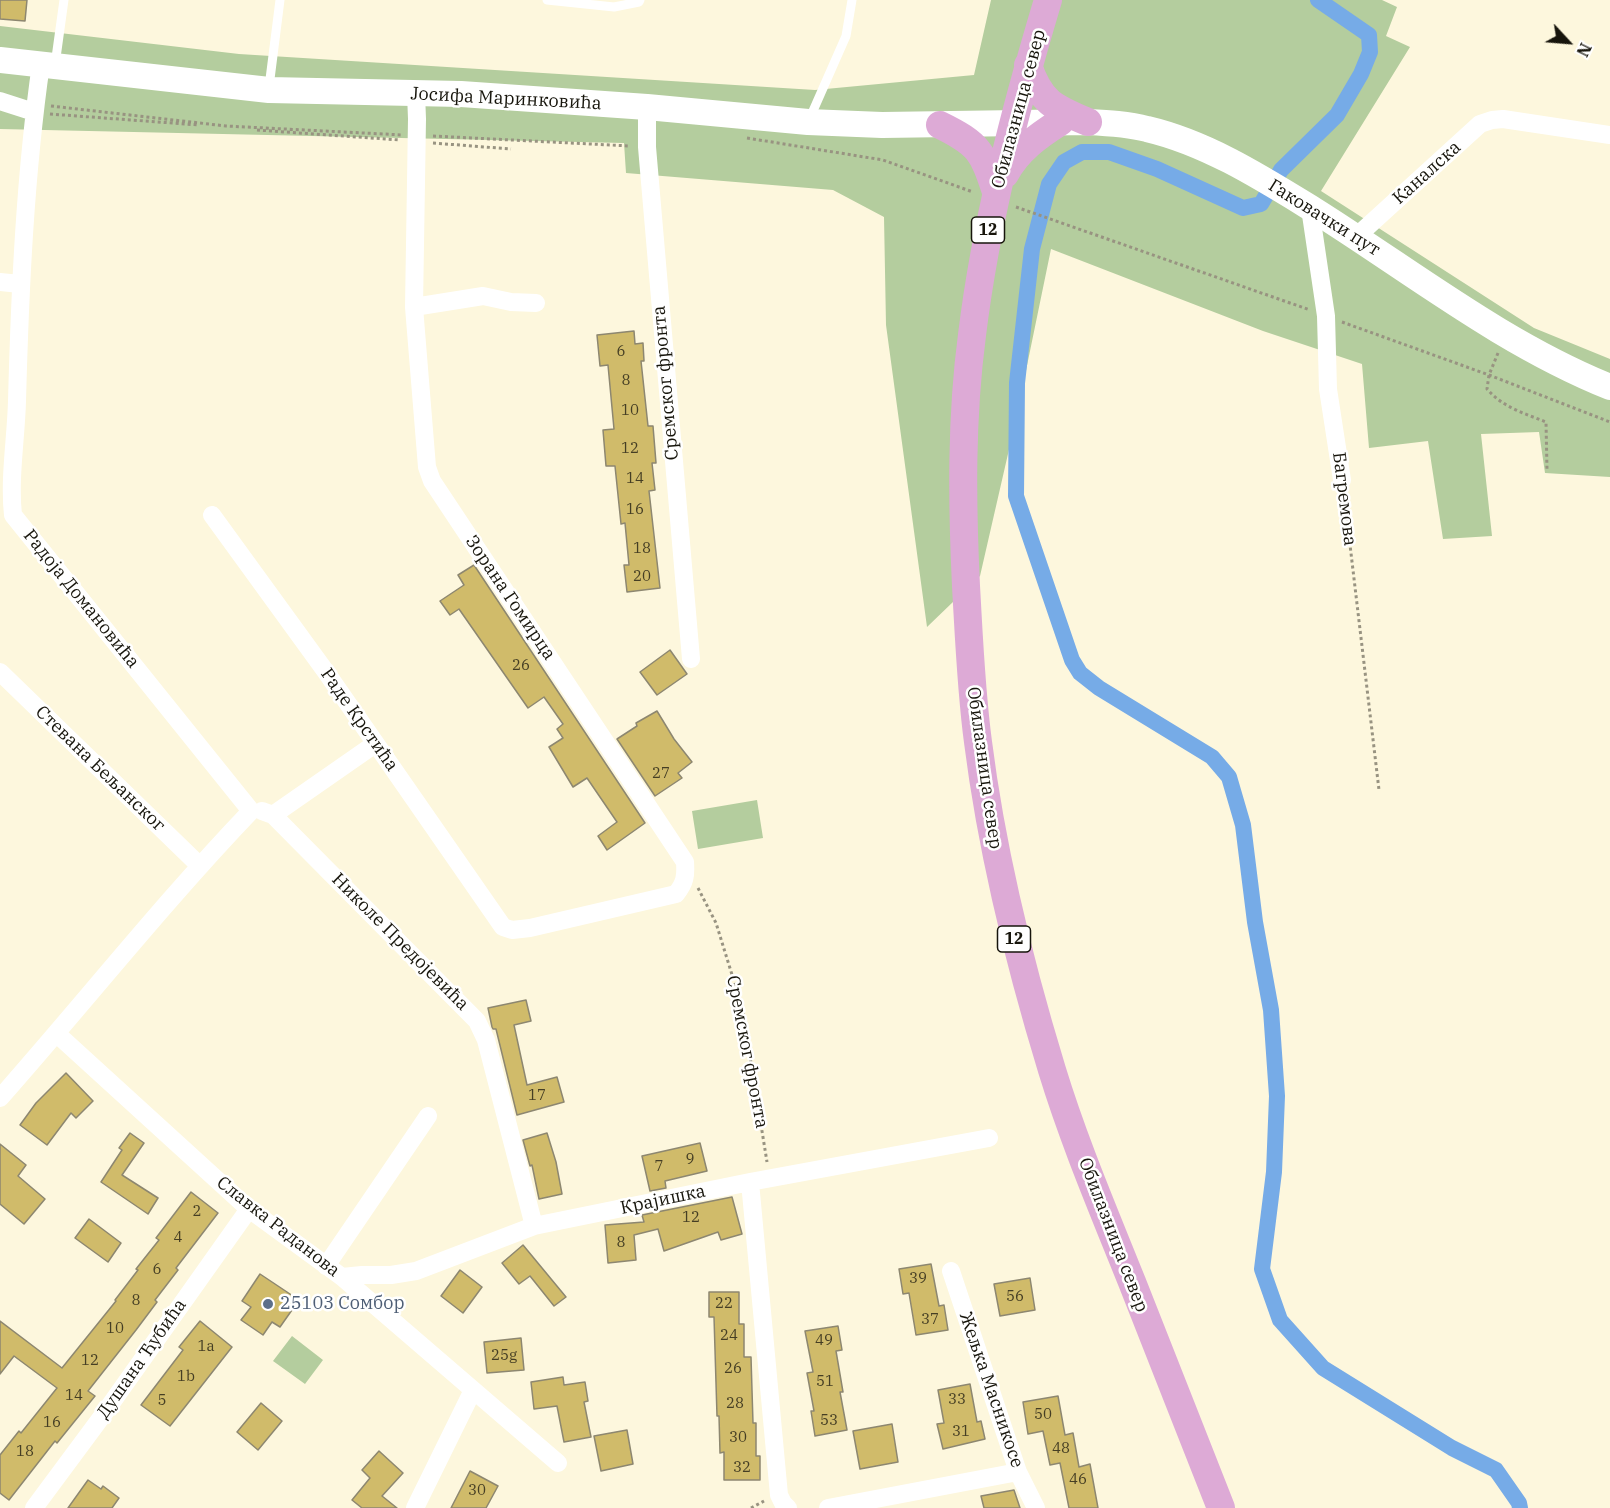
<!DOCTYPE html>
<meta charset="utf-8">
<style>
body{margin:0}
#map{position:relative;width:1610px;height:1508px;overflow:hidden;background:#fdf7dd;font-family:"IBM Plex Serif",serif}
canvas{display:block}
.north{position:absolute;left:1538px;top:12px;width:60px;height:60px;-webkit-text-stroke:4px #fff;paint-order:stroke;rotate:116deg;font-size:16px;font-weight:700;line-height:24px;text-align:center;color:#17150c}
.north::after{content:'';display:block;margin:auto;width:21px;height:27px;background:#17150c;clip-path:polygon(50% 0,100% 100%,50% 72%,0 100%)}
</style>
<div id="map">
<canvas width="1610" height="1508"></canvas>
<div class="north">N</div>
</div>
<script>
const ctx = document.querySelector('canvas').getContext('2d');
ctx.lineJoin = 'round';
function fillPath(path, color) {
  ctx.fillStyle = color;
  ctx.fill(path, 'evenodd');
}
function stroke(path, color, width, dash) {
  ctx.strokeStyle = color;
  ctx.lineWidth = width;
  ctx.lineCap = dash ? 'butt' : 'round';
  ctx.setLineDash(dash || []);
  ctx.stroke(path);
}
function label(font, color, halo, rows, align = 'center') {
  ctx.font = font + ' "IBM Plex Serif",serif';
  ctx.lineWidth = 5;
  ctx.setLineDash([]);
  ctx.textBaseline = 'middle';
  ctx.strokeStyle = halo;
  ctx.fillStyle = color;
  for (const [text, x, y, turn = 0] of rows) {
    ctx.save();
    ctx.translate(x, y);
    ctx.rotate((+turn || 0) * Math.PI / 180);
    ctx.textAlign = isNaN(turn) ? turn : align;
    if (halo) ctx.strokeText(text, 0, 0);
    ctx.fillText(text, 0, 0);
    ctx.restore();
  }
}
fillPath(new Path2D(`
 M991 0H1382L1397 7 1386 36 1410 47 1321 191 1534 328 1610 359V477L1545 473 1539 432 1481 434 1492 536 1443 539 1428 441 1369 448 1362 364 1263 331 1051 249 1016 419 980 576 927 627 886 325 884 217 833 190 626 173 624 143 0 129V26L239 54 815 90 974 75Z
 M757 800 763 838 698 849 692 811Z
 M292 1336 323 1360 305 1384 273 1361Z`), '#b4cd9e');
stroke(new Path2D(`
 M1318 0 1369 35 1370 52 1361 74 1337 115 1281 170 1261 204 1243 208 1157 169 1109 152H1082L1064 162 1049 184 1032 249 1017 383 1016 496 1072 660 1080 673 1099 688 1212 757 1229 777 1243 825 1255 922 1271 1010 1277 1096 1274 1172 1262 1269 1280 1320 1323 1368 1452 1448 1496 1470 1519 1503 1520 1508`), '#76abe7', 16);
const building = new Path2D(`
 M0 0H27L25 21 0 19Z
 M634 331 635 344 643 343 644 361H641L648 426H653L656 463H652L655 490 649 491 660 588 627 592 624 565H629L625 523 621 524 615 466H606L603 430 614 429 608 365 600 366 597 335Z
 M474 565 645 823 607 850 598 836 617 822 587 778 573 787 549 747 563 738 557 729 563 724 544 697 528 708 459 609 450 615 440 601 464 585 458 575Z
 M670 650 687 674 657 695 640 672Z
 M657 711 674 739 692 762 678 773 682 778 655 796 617 739 637 726 636 723Z
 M526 1000 531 1021 514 1025 527 1085 557 1077 564 1102 517 1115 496 1029H493L492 1027 488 1008Z
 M66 1073 93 1101 76 1118 71 1113 47 1145 20 1125 36 1103Z
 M130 1133 144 1143 122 1175 158 1198 148 1214 101 1182 122 1150 119 1148Z
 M547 1133 556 1162 562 1194 539 1199 532 1165 530 1166 523 1140Z
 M700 1143 707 1171 665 1181 666 1188 650 1191 642 1156Z
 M0 1144 26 1165 18 1176 45 1199 24 1224 0 1204Z
 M191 1192 218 1213 176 1268 178 1270 155 1300 157 1302 136 1330 88 1391 95 1396 57 1443 55 1441 9 1500 0 1493V1455L19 1431 21 1433 57 1388 14 1356 0 1374V1321L62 1368 116 1301 115 1300 138 1270 136 1269 159 1240 156 1238Z
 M732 1197 742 1234 721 1240 718 1232 664 1251 658 1229 634 1235 636 1260 608 1263 605 1225 644 1222 642 1215Z
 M89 1219 121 1243 108 1262 75 1238Z
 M523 1245 566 1297 554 1306 530 1276 519 1284 502 1263Z
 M931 1264 939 1306 944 1305 948 1330 916 1335 909 1293 903 1294 899 1269Z
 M460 1270 482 1287 463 1313 441 1296Z
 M260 1274 299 1300 280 1327 272 1322 263 1335 241 1320 251 1307 242 1301Z
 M1030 1278 1035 1310 1000 1316 994 1284Z
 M709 1292H739V1324H744V1357H751L753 1423H756V1456H760V1480H724V1452L720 1453 719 1416H717L714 1317H709Z
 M200 1321 232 1347 170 1426 141 1405 183 1350 179 1347Z
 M838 1326 842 1350 836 1351 843 1392H840L847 1430 815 1436 811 1411H814L807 1373 813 1372 805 1331Z
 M521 1338 524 1370 487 1373 484 1342Z
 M563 1377 564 1385 585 1382 588 1401 584 1402 591 1437 564 1442 557 1406 534 1409 531 1382Z
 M970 1384 977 1422 981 1421 985 1439 943 1449 937 1424 944 1423 938 1390Z
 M1058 1396 1065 1435 1073 1433 1079 1467 1090 1464 1098 1508H1069L1060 1463 1050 1465 1043 1431 1028 1434 1023 1402Z
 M261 1403 282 1421 258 1450 237 1432Z
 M892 1424 898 1462 860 1469 853 1431Z
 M627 1430 633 1464 601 1471 594 1436Z
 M379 1451 403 1473 382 1496 397 1508H362L352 1500 370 1478 362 1470Z
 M470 1471 498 1486 486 1508H451Z
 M88 1480 101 1489 103 1486 119 1498 112 1508H68Z
 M1014 1490 1020 1508H984L981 1496Z`);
fillPath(building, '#d0bb6a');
stroke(building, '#8d8770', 1.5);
stroke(new Path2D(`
 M51 106 226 126 403 135
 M50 114 199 125
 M257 130 400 140
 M433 136 630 146
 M747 138 883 160 973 192
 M433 143 511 149
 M1016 207 1310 310
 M1342 322 1489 375 1610 422
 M1498 353 1489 375 1487 389C1502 407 1526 414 1546 422L1547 470
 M1344 494 1379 790
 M698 888 716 923 742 1007 767 1162
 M751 1508 764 1501`), '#989381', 3, [3, 3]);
stroke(new Path2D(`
 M547 0 614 7 639 2 640 0
 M55 65 64 0
 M269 87 280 0
 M809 120 846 36 852 0`), '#fff', 9);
stroke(new Path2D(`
 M0 101 34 112
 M647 107V147L691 659
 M1310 208 1326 316 1328 389 1342 480
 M1356 237 1480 124 1492 120 1503 119 1610 135
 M0 282 20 284
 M414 307 483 296 511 302 536 303
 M212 515 326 672 503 927 512 930 530 928 676 894C685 883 686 876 685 862L432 481 427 467 414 307 417 119 416 93
 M0 672 199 865
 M262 811 273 815 375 744
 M273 815 477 1021 486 1040 534 1226
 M57 1034 249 1209 342 1277 558 1463
 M0 1098C84 1003 163 903 251 811L13 515C9 478 16 439 17 401 20 289 25 176 41 64
 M750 1182 779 1495 783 1503 788 1508
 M326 1266 428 1116
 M951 1271 1018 1472 1036 1508
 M342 1277 362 1275H391L416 1271 534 1226 750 1182 989 1138
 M34 1508 103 1415 249 1209
 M415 1508 473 1390
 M828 1508 1018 1472`), '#fff', 18);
stroke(new Path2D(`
 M0 60 269 90 461 94 647 107 808 122 882 125 1088 122C1108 123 1128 124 1147 129 1207 143 1262 178 1314 210 1411 271 1503 344 1610 387`), '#fff', 26);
stroke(new Path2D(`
 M1048 0C1015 110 986 221 972 335 961 418 962 502 966 586 969 638 971 690 978 742 992 853 1019 962 1052 1070 1074 1142 1104 1212 1132 1282 1162 1357 1191 1433 1221 1508
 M1028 65C1040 102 1054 108 1088 122
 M940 125C979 144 983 152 996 192
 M1005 174C1018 150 1038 136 1060 122`), '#ddaad6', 28);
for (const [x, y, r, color] of [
 [268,1304,6,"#5c6f8a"]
]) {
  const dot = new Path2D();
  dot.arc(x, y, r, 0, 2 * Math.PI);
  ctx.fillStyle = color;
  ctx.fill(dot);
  stroke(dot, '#fff', 2);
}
label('15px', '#453e24', null, [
 ["6",621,352],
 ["8",626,381],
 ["10",630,411],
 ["12",630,449],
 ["14",635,479],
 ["16",635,510],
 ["18",642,549],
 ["20",642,577],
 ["26",521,666],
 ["27",661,774],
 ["17",537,1096],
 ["9",690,1160],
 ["7",659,1167],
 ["2",197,1212],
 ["12",691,1218],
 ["4",178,1238],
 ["8",621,1243],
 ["6",157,1270],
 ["39",918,1279],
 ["56",1015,1297],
 ["8",136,1301],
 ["22",724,1304],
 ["37",930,1320],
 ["10",115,1329],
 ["24",729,1336],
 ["49",824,1341],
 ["1a",206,1347],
 ["25g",504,1356],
 ["12",90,1361],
 ["26",733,1369],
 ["1b",186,1377],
 ["51",825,1382],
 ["14",74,1396],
 ["33",957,1400],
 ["5",162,1401],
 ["28",735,1404],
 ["50",1043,1415],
 ["53",829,1421],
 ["16",52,1423],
 ["31",961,1432],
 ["30",738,1438],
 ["48",1061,1449],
 ["18",25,1452],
 ["32",742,1468],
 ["46",1078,1480],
 ["30",477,1491]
]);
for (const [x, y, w] of [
 [988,230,33],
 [1014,939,33]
]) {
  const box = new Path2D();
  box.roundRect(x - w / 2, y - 13, w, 26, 4.5);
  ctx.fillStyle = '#fff';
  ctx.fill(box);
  stroke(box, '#17150c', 1.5);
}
label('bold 16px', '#17150c', null, [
 ["12",988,230],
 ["12",1014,939]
]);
label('18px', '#17150c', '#fff', [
 ["Јосифа Маринковића",506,99,3],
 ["Обилазница север",1019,109,-75],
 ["Каналска",1427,173,-42],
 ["Гаковачки пут",1324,218,32],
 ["Сремског фронта",666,383,-95],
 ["Багремова",1344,499,83],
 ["Зорана Гомирца",510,598,56],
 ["Радоја Домановића",81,599,51],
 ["Раде Крстића",359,720,55],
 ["Обилазница север",984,768,82],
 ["Стевана Бељанског",100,769,44],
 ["Николе Предојевића",400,942,45],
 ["Сремског фронта",747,1052,79],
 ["Крајишка",663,1200,-12],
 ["Славка Раданова",278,1227,38],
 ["Обилазница север",1113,1235,69],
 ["Душана Ћубића",142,1359,-55],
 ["Жељка Масникосе",991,1390,71]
]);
label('18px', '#4e5e75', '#fff', [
 ["25103 Сомбор",280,1304]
], 'left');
</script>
